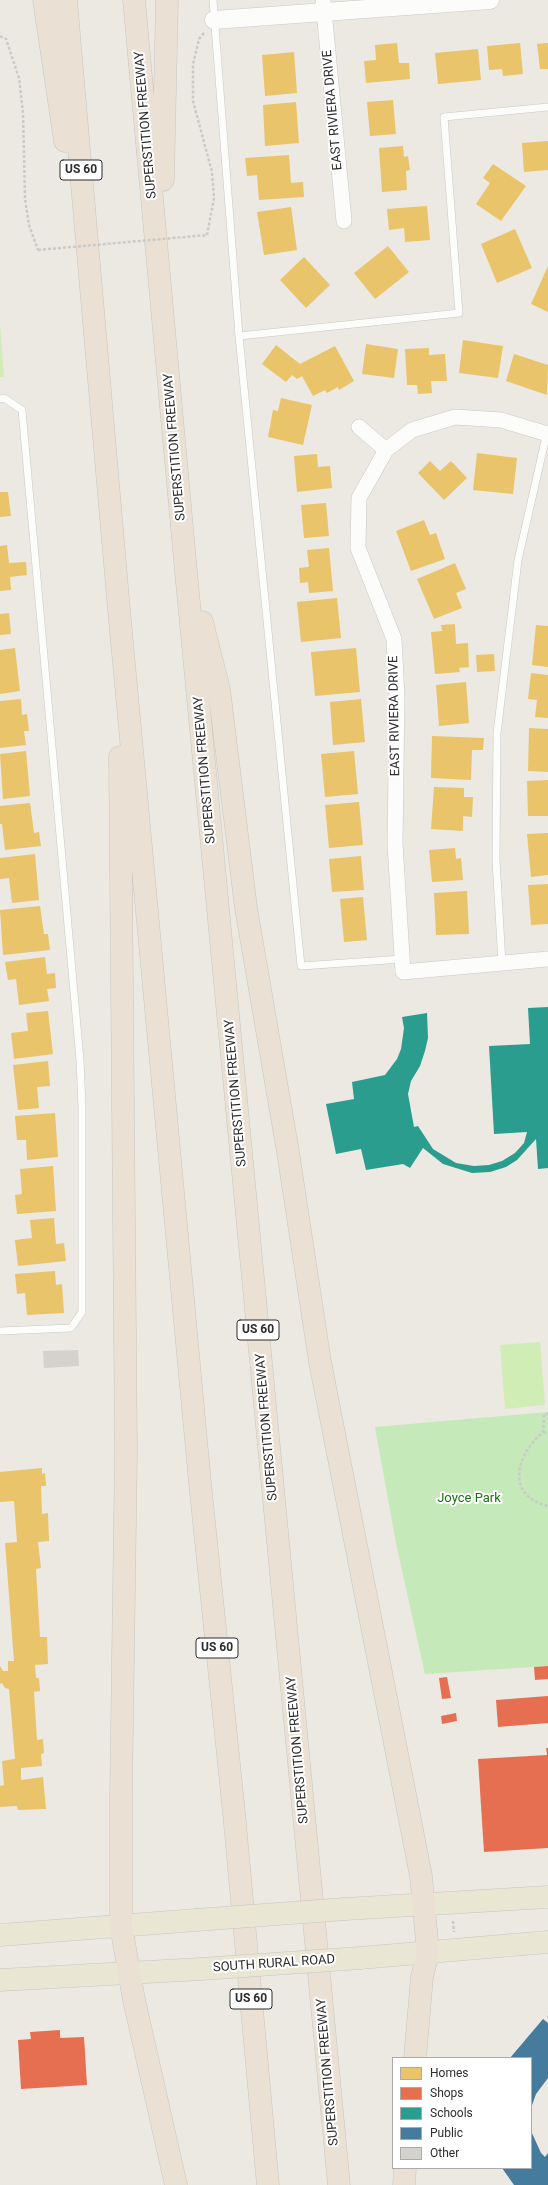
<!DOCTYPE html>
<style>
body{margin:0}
#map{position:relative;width:548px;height:2185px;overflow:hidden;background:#ebe9e2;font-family:Roboto,sans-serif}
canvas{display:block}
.legend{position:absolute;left:392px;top:2057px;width:140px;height:112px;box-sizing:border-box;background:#fff;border:1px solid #ababab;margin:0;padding:5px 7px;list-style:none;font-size:12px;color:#2d2d2d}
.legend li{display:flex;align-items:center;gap:8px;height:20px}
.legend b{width:20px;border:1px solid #ababab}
</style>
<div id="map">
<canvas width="548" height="2185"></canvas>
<ul class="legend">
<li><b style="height:11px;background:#e9c46a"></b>Homes</li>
<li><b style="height:11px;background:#e76f51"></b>Shops</li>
<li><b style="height:11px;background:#2a9d8f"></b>Schools</li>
<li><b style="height:11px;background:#457b9d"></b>Public</li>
<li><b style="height:11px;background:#d4d2cd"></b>Other</li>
</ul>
</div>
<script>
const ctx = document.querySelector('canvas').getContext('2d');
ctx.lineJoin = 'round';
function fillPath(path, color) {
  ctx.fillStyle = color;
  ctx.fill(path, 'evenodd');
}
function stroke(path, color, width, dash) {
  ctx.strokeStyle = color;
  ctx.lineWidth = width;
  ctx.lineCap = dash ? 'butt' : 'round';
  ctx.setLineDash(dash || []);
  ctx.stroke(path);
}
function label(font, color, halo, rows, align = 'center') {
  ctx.font = font + ' Roboto,sans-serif';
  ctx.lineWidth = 4;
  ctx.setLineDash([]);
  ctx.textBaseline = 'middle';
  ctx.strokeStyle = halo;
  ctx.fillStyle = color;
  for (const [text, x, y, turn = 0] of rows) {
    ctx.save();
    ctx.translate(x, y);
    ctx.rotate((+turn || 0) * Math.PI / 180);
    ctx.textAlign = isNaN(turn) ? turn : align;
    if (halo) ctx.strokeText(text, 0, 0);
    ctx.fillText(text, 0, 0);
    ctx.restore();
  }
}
fillPath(new Path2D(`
 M548 1412V1666L425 1674 396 1543 375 1427Z`), '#c6e9b9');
fillPath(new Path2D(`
 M0 323 4 377H0Z
 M540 1342 545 1405 505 1409 500 1345Z`), '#d1edb6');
fillPath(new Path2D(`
 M397 43 399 63H409L410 79 366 83 364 61 376 60 375 45Z
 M520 43 523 74 503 76 502 69 489 70 487 46Z
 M548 43V69H540L537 44Z
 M478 49 481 80 438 84 435 53Z
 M294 52 297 93 265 96 262 55Z
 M393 100 396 134 370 136 367 102Z
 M296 102 299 143 265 146 263 105Z
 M548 141V170L524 172 522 143Z
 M403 146 404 157 408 156 410 170 406 171 407 190 382 192 379 148Z
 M289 155 291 183 303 182 304 197 259 200 257 175 247 176 245 158Z
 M493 164 526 186 501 221 476 204 490 183 483 178Z
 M427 206 430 240 405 242 404 228 389 230 387 209Z
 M291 207 297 250 264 255 257 212Z
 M515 229 532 268 497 283 481 244Z
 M388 246 409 272 375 299 354 273Z
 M304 257 330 285 306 308 280 280Z
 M548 266V312L531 304Z
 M463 340 503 346 498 378 459 373Z
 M366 344 398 349 394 378 362 374Z
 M276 345 300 364 335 346 354 381 339 390 338 387 327 393 325 390 313 396 302 376 297 379 292 375 286 382 262 364Z
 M429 348V355L445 354 447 381H431L432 393 418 394 417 385H407L405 349Z
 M514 354 548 365 547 395 506 381Z
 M281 398 312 405 303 445 268 437 273 410 278 411Z
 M477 453 517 458 513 494 473 490Z
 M317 454 318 467 330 466 332 488 297 492 294 456Z
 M430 461 440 471 451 461 467 478 444 500 418 473Z
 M0 492H8L11 516 0 517Z
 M326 503 329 536 304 538 301 505Z
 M424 520 430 535 436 533 445 559 411 571 396 531Z
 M7 545 9 563 26 562 27 575 10 577 11 590 0 591V546Z
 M329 548 333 591 309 593 308 582 300 583 299 568 309 567 307 550Z
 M455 563 466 589 456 593 462 608 434 619 417 579Z
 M337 598 341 638 301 642 297 602Z
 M9 613 11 634 0 635V614Z
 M455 624 456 644 468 643 469 667 459 668 460 672 435 674 431 632 442 631 441 625Z
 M536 625 548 626V667L532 665Z
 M15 648 20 691 0 694V650Z
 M356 648 360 692 315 696 311 652Z
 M494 654 495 671 477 672 476 655Z
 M531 673 548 675V718L535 717 537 700 528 699Z
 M466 682 469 723 439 726 436 685Z
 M21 699 22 715 27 714 29 731H24L26 745 0 748V701Z
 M361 699 365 742 333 745 330 702Z
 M529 728 548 729V772L528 771Z
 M432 736 484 738 483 750H472L471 780 431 778Z
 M26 751 30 796 3 799 0 754Z
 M354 751 358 794 325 797 321 754Z
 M548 780V816H528L527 781Z
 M434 787 464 788V797H473L472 817 463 816V831L431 829Z
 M359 802 363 845 329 848 325 805Z
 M30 803 34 833 39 832 41 846 5 850 2 824H0V806Z
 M548 833V875L531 877 527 834Z
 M455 848 456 859 461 858 463 880 432 882 429 850Z
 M35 854 39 900 12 903 9 878 0 879V858Z
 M361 856 364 890 332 892 329 859Z
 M548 884V924L531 925 528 885Z
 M467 891 469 934 436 935 434 893Z
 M363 897 367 940 344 942 340 899Z
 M40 906 44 934H48L50 950 3 955 0 910Z
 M45 957 47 974 55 973 56 988 47 989 49 1001 19 1005 16 979 8 980 5 962Z
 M48 1011 53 1054 14 1059 11 1033 28 1031 26 1013Z
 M48 1061 50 1086 37 1087 39 1108 18 1110 13 1065Z
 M55 1113 58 1157 27 1160 26 1140H17L15 1116Z
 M53 1166 56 1211 17 1214 15 1195 22 1194 20 1169Z
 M54 1218 56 1244 64 1243 66 1261 18 1266 15 1240 32 1238 30 1220Z
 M55 1271 56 1285 62 1284 64 1313 27 1315 25 1293 17 1294 15 1274Z
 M42 1468V1474L45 1473 46 1486H41L42 1514 48 1513 49 1541 38 1542 41 1568 36 1569 40 1637H47L48 1664 35 1665 36 1678H39L40 1691 34 1692 37 1740 43 1739 44 1753 41 1754 42 1766 21 1768V1780L43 1777 46 1809 18 1810 17 1806 0 1807V1786L4 1785 2 1761 15 1759 9 1689 5 1688 2 1683 0 1684V1666L3 1671H8V1661H14L5 1543 17 1542 14 1501 0 1502V1472Z`), '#e9c46a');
fillPath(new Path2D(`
 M548 1666V1679L535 1680 534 1667Z
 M447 1677 451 1698 442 1699 439 1678Z
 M548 1696V1723L498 1727 496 1700Z
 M456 1713 457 1721 442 1724 441 1716Z
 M546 1748H548V1848L484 1852 478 1759 547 1755Z
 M60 2030V2038L84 2037 87 2085 21 2089 18 2040 31 2039 30 2032Z`), '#e76f51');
fillPath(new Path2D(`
 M548 1007V1168L538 1169 536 1139 517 1160 506 1167 490 1172 472 1173 443 1164 423 1148 410 1168 403 1164 366 1170 361 1149 336 1154 326 1104 354 1099 352 1082 385 1075 397 1059 401 1049 404 1028 402 1017 427 1013 428 1038 425 1051 420 1066 411 1081 408 1094 414 1127 418 1126 433 1149 456 1163 474 1166 489 1165 502 1161 515 1153 524 1143 527 1132 494 1134 489 1046 530 1044 528 1008Z`), '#2a9d8f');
fillPath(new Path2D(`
 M543 2019 548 2023V2078L536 2094 531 2108V2058H510Z
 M531 2131 541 2153 545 2157 548 2153V2185H514L502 2168H531Z`), '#457b9d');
fillPath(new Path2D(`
 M78 1350 79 1366 44 1368 43 1351Z`), '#d4d2cd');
const service = new Path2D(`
 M213 0 239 336 301 966 402 959
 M239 336 459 313 444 117 548 107
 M0 399 4 398 22 410 80 1060 82 1107V1312L71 1328 0 1331
 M502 963 496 860 497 733 518 560 547 432`);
const minor = new Path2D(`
 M323 0 344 221
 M359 427 386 450
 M548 434 501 420 455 417 412 430 386 450 359 498 358 548 394 639 397 698 395 844 403 972 548 959`);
const tertiary = new Path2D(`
 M214 20 490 0`);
const primary = new Path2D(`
 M345 1909 548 1897
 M0 1935 196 1920
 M360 1958 548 1942
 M0 1980 201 1969`);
const motorway = new Path2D(`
 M44 0 65 141
 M66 0 119 610 200 1483 234 1813 268 2185
 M134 0 185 561 339 2185
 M163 180 167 0
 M202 622 219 689 246 908 288 1152 320 1362 421 1876 428 1952 422 1977 415 2058
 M120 757 126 1451 121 1796V1926L134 2000 176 2185
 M404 2185 405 2168`);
stroke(service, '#c8c8c7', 8);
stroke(minor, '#c8c8c7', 16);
stroke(tertiary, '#c8c8c7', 19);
stroke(primary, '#c6c5c3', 23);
stroke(motorway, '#c6c5c3', 23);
stroke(new Path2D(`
 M204 33 199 39 193 64V101L212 172 214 198 207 235
 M0 36 6 39 19 78 23 113 25 198 29 225 38 250
 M548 1414H544L543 1432C517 1454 504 1495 548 1506
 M543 1432 548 1433
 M453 1921 454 1932
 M547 2017H548`), '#cacac9', 2.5, [3, 2]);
stroke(service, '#fcfcfb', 7);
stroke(minor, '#fcfcfb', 15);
stroke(tertiary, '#fcfcfb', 18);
stroke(primary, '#e9e6d4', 22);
stroke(motorway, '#eae1d4', 22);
const primaryBridge = new Path2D(`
 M196 1920 345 1909
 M201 1969 360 1958`);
stroke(primaryBridge, '#c6c5c3', 23, []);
stroke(new Path2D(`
 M38 250 207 235`), '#cacac9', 2.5, [3, 2]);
stroke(primaryBridge, '#e9e6d4', 22);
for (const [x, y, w] of [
 [81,170,42],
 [258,1330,42],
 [217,1648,42],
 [251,1999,42]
]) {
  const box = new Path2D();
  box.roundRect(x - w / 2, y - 10, w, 20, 3);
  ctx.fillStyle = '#fff';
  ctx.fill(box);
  stroke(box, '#2d2d2d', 1);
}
label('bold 12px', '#2d2d2d', null, [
 ["US 60",81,170],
 ["US 60",258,1330],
 ["US 60",217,1648],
 ["US 60",251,1999]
]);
label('13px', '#2d2d2d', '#fff', [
 ["EAST RIVIERA DRIVE",333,110,-95],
 ["SUPERSTITION FREEWAY",146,125,-95],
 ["SUPERSTITION FREEWAY",175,447,-95],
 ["EAST RIVIERA DRIVE",395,716,-91],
 ["SUPERSTITION FREEWAY",205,770,-95],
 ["SUPERSTITION FREEWAY",236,1093,-95],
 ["SUPERSTITION FREEWAY",267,1427,-95],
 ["SUPERSTITION FREEWAY",298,1750,-95],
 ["SOUTH RURAL ROAD",274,1964,-4],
 ["SUPERSTITION FREEWAY",328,2072,-95]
]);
label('13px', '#1b7215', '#fff', [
 ["Joyce Park",469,1499]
]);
</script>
